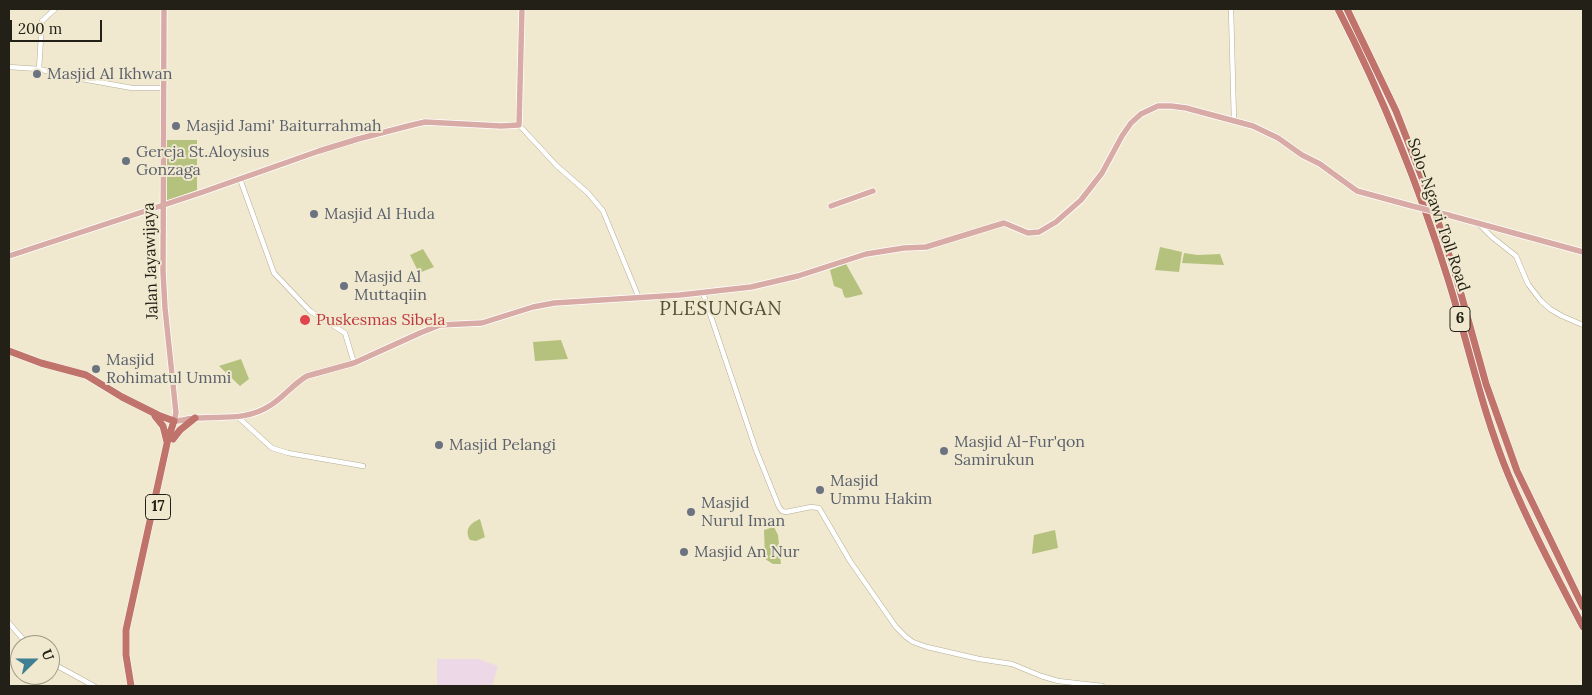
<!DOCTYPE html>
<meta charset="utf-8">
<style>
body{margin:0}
#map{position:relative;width:1592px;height:695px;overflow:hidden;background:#f0e9cf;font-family:Lora,serif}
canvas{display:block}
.frame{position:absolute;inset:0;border:10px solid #232117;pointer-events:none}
.north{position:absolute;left:10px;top:635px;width:50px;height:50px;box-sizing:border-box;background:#f0e9cf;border:1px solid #9e9985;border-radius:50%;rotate:68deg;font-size:14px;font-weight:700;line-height:20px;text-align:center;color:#232117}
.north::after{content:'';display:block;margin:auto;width:18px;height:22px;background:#3f7f93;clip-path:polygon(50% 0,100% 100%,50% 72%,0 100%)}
.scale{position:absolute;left:10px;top:20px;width:92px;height:22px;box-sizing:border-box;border:2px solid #232117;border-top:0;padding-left:6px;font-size:15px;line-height:18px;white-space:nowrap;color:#232117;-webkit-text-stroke:4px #f0e9cf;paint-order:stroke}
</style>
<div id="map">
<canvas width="1592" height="695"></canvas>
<div class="frame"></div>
<div class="north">U</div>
<div class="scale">200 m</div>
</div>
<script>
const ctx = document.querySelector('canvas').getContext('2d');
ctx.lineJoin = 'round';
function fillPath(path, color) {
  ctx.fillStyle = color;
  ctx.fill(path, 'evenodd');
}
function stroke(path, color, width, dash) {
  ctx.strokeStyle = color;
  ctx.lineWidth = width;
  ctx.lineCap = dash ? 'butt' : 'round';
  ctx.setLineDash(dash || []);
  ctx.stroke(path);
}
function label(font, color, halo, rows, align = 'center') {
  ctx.font = font + ' Lora,serif';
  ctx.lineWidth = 4;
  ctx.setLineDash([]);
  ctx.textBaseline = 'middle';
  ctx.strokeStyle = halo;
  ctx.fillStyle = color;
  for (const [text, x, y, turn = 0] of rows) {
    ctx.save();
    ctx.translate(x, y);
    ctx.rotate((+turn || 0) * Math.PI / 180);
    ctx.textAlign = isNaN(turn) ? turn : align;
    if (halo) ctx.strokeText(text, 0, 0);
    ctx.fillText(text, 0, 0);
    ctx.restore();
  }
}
fillPath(new Path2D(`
 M437 659H478L498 666 492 686H437Z`), '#edd8e7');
fillPath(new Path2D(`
 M165 140H197V190L164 202Z
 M1160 247 1182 252 1179 272 1155 270Z
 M423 249 434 267 419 273 410 255Z
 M1184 253 1198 255 1220 254 1224 265 1182 263Z
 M846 264 863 294C861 295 858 295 855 296 845 298 845 301 842 289L834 286 830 270Z
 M561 340 568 359 535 361 533 342Z
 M241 359 249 379 240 386 219 366Z
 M480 519 485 537 476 541 470 540C464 530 470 523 480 519Z
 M774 527 778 535 781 564H773L765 559 764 530Z
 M1055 530 1058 548 1032 554 1034 535Z`), '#b5c27e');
const minor = new Path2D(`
 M1231 9 1234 121
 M9 67 39 69 65 76 132 88H164
 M39 69 42 21 55 9
 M519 125 557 166 588 193 603 211 639 298
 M240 179 274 273 310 311 345 333 354 363
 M1478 223 1492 237 1516 256 1528 284 1541 301 1550 309 1562 316 1583 325
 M703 293 756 450 779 507 782 511 786 512 811 507 819 508 850 561 896 627 906 637 913 642 927 647 979 659 1012 664 1041 676 1058 681 1102 686
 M239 418 272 448 288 453 363 466
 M9 623 28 645
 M50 662 94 686`);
const major = new Path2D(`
 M164 9 163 272 165 308 176 413 174 421C182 421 189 418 197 418 223 416 247 421 271 405 284 397 293 384 307 376L354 363 420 333 440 325 482 323 533 307 554 303 680 295 751 287 798 276 866 254 904 248 926 247 1004 223 1028 233 1039 232 1056 222 1081 200 1102 173 1122 136 1131 123 1141 114 1158 106H1171L1186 108 1253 126 1278 138 1302 155 1320 164 1357 191 1412 206
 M831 206 873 191
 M1448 215 1583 252
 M9 256 200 193 319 151 358 139 412 125 425 122 501 126 519 125 522 9`);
const highway = new Path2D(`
 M1338 9C1382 95 1419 186 1448 279 1468 343 1482 411 1508 474 1530 527 1557 577 1583 627
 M1347 9 1396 111 1433 206 1456 276 1486 384 1517 471 1583 607
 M9 351 41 363 86 375 122 397 158 415 174 421
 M155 416 163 426 167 442
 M173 439 180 430 195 418
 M131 686 126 655V630L168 439 174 421`);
stroke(minor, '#b4ae95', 5.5);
stroke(major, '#fff', 7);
stroke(highway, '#fff', 8);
stroke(minor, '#fff', 4.5);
stroke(major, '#d9aba6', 5.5);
stroke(highway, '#c0736a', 7);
const majorBridge = new Path2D(`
 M1412 206 1448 215`);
stroke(majorBridge, '#fff', 7, []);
stroke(majorBridge, '#d9aba6', 5.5);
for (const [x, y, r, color] of [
 [37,74,5,"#6b7280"],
 [176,126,5,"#6b7280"],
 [126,161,5,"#6b7280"],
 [314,214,5,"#6b7280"],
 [344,286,5,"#6b7280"],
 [305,320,6,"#e0444e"],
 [96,369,5,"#6b7280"],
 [439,445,5,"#6b7280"],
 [944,451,5,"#6b7280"],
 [820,490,5,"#6b7280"],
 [691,512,5,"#6b7280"],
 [684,552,5,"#6b7280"]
]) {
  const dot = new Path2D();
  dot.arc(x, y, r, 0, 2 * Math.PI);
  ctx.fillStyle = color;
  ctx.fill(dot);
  stroke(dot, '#f0e9cf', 2);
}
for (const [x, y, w] of [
 [1460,319,20],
 [158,507,25]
]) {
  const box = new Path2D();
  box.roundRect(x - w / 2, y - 12.5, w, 25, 4);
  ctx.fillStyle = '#f0e9cf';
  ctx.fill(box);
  stroke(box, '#232117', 1);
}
label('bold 15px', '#232117', null, [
 ["6",1460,319],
 ["17",158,507]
]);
label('16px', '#5b616d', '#f0e9cf', [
 ["Masjid Al Ikhwan",47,74],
 ["Masjid Jami' Baiturrahmah",186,126],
 ["Gereja St.Aloysius",136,152],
 ["Gonzaga",136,170],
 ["Masjid Al Huda",324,214],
 ["Masjid Al",354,277],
 ["Muttaqiin",354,295],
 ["Masjid",106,360],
 ["Rohimatul Ummi",106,378],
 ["Masjid Al-Fur'qon",954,442],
 ["Samirukun",954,460],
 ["Masjid Pelangi",449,445],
 ["Masjid",830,481],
 ["Ummu Hakim",830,499],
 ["Masjid",701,503],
 ["Nurul Iman",701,521],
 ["Masjid An Nur",694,552]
], 'left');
label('16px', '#232117', '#f0e9cf', [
 ["Solo–Ngawi Toll Road",1438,215,71],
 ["Jalan Jayawijaya",151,261,-92]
]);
label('16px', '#be3a42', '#f0e9cf', [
 ["Puskesmas Sibela",316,320]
], 'left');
ctx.letterSpacing = '1px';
label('19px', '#534e37', '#f0e9cf', [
 ["PLESUNGAN",721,310]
]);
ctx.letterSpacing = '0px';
</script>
